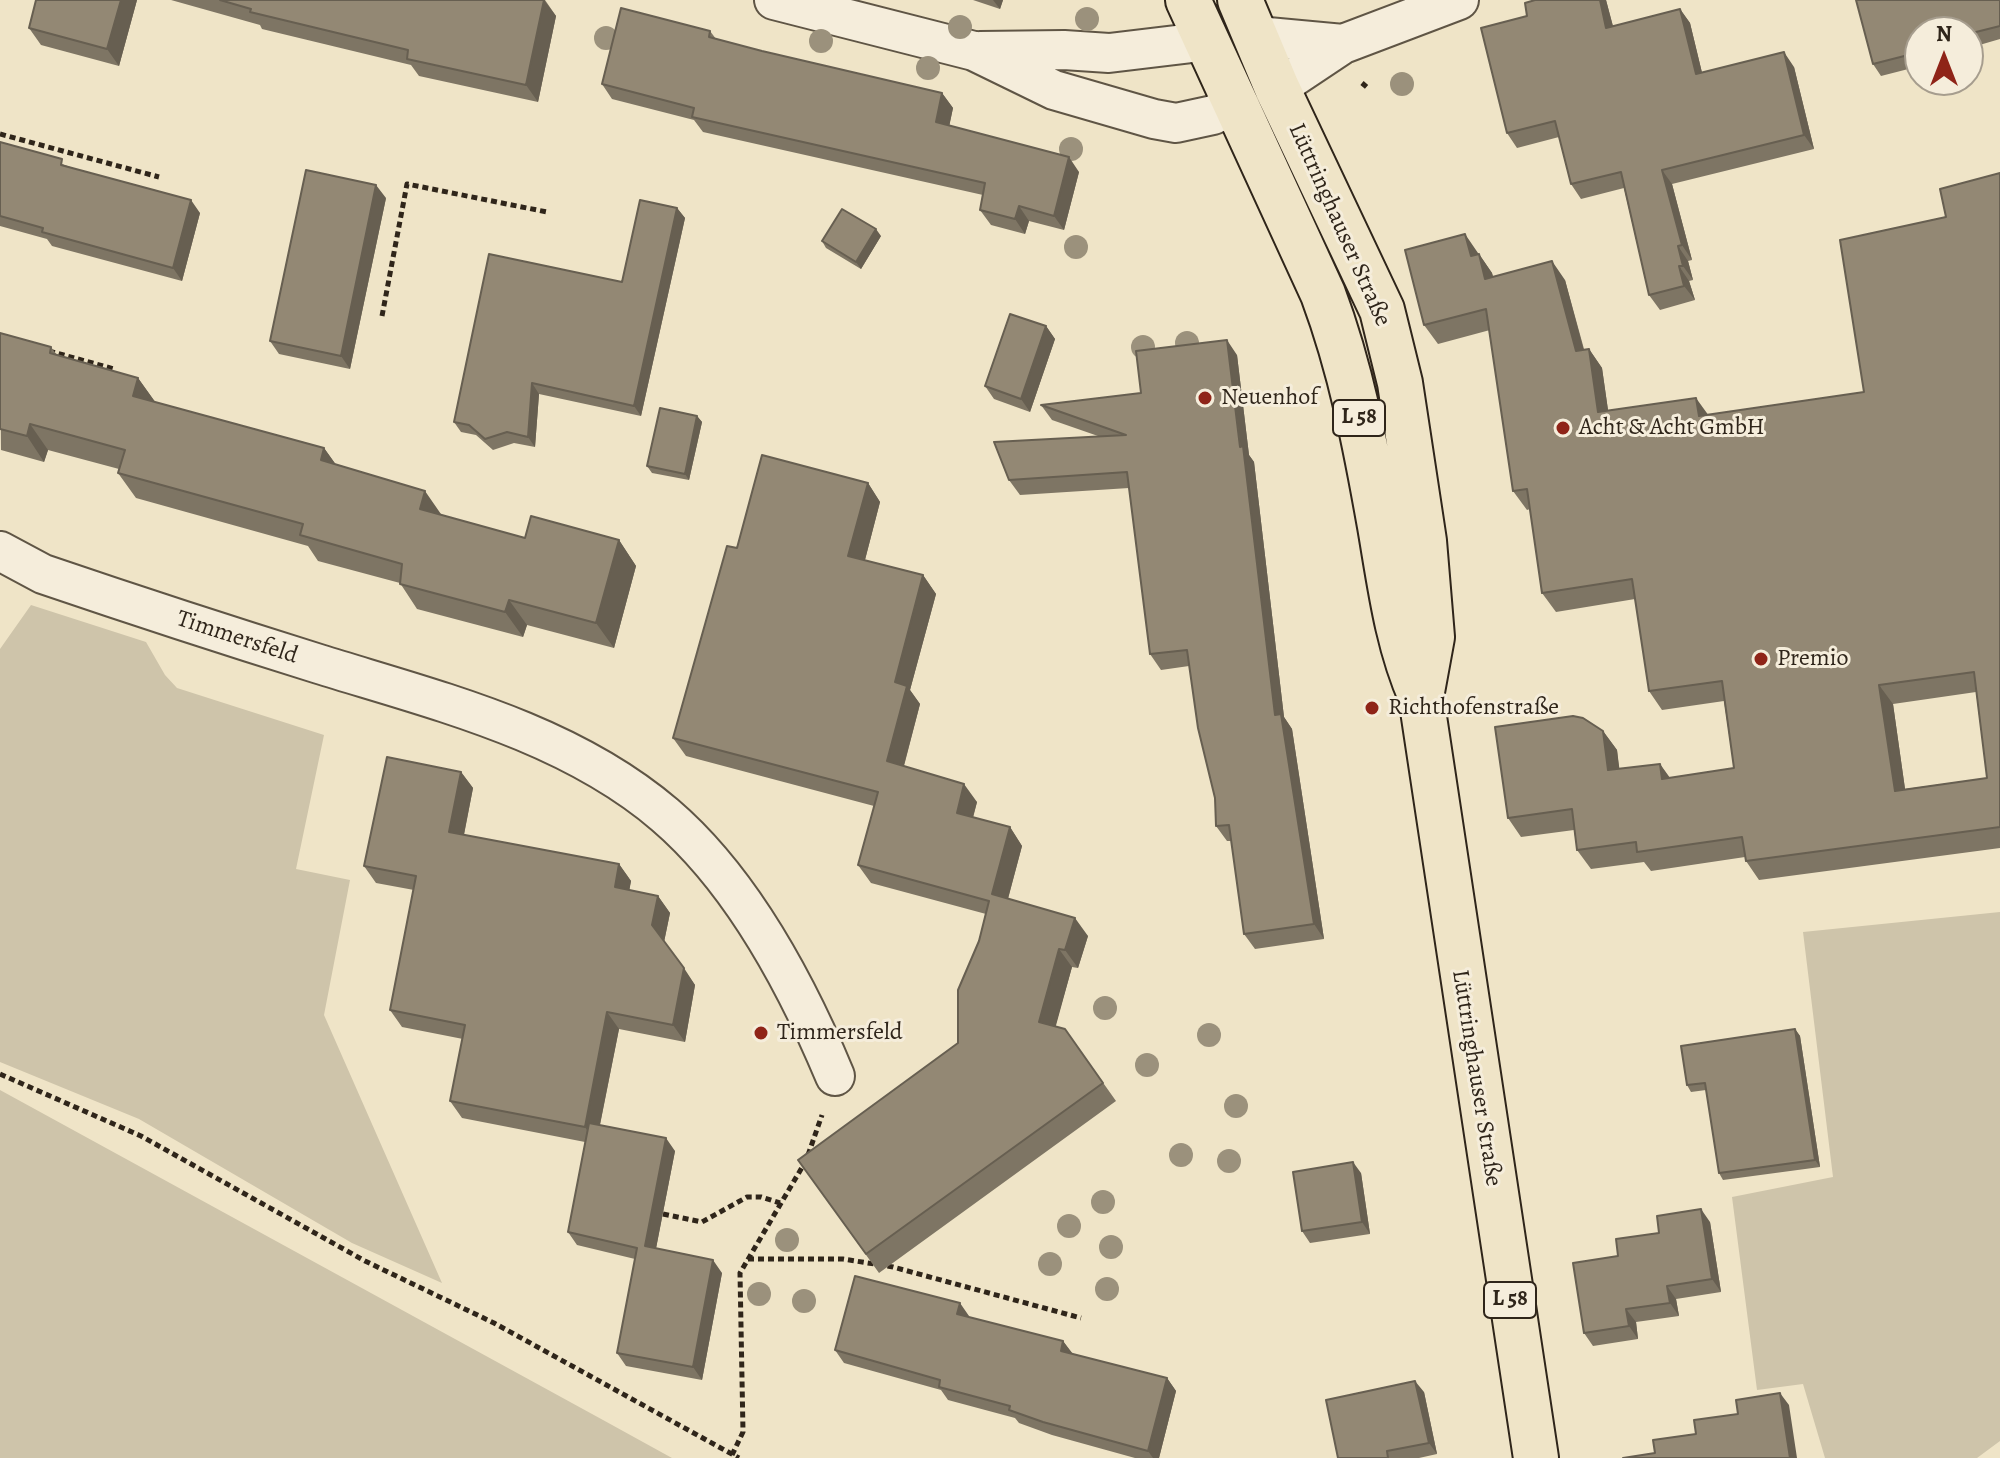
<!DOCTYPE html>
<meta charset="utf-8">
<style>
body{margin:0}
#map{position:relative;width:2000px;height:1458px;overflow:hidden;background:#efe4c7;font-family:Alegreya,serif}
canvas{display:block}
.north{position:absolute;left:1904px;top:16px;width:80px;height:80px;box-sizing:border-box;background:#f5eddb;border:2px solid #a69d8e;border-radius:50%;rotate:0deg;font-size:22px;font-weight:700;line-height:32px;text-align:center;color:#2f251a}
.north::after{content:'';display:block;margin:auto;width:28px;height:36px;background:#8f2418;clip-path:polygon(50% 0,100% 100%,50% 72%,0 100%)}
</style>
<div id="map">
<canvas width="2000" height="1458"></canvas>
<div class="north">N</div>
</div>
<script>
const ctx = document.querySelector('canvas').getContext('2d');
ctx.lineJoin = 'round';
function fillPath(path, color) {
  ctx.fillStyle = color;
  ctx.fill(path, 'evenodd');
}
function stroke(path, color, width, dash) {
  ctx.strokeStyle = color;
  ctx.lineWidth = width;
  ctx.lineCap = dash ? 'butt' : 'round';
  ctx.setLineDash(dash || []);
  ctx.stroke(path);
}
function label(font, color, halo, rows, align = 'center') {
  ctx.font = font + ' Alegreya,serif';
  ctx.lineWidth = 6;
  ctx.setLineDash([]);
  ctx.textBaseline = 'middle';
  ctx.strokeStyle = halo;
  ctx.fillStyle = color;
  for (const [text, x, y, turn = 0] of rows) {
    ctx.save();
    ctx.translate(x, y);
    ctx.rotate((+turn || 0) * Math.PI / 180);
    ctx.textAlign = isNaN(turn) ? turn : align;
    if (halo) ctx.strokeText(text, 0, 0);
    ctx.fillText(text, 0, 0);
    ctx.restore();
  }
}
fillPath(new Path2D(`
 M1300 187C1352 286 1382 390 1399 500L1292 191Z
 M31 605 146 642 165 675 177 688 324 735 296 869 350 880 324 1015 442 1283 352 1243 139 1119 0 1062V649Z
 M2000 912V1441L1977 1458H1825L1803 1384 1757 1390 1732 1197 1833 1177 1803 932Z
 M0 1090 603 1420 672 1458H0Z`), '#cec4aa');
const street = new Path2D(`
 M774 0 974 51 1054 90 1154 119 1176 123 1213 115 1237 104
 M1257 36 1343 44
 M980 51 1064 50 1109 53 1209 41
 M1277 88 1343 44 1459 0
 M0 551 43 574C134 605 226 635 319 664 438 701 568 732 665 815 741 880 797 985 835 1076`);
const primary = new Path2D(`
 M1188 0 1323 294C1351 369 1366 447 1380 526 1390 584 1397 643 1421 697L1536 1458
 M1240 0 1277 88 1382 310 1400 383 1424 541 1432 637 1421 697`);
stroke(street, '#5f5545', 42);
stroke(primary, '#2f251a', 48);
stroke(new Path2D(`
 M1362 83 1369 89
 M0 134 159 177
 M382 316 407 184 547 212
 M49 351 114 369
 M0 1074 141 1136 365 1261 494 1323 739 1458
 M808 1155 822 1115
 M663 1214 702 1222 747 1197H761L780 1203
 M748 1259H843L893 1267 1081 1318
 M732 1455 743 1432 740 1273 804 1164`), '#2f251a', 5, [6, 4]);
stroke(street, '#f5eddb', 38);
stroke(primary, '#efe4c7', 44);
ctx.fillStyle = '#9b917c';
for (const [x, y] of [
 [1087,19],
 [960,27],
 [606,38],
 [821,41],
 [928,68],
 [1402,84],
 [1071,149],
 [1076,247],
 [1187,343],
 [1143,347],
 [1105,1008],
 [1209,1035],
 [1147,1065],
 [1236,1106],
 [1181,1155],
 [1229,1161],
 [1103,1202],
 [1069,1226],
 [787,1240],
 [1111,1247],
 [1050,1264],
 [1107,1289],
 [759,1294],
 [804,1301]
]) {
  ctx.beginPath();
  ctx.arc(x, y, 12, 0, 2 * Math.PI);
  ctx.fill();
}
fillPath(new Path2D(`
 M137 0 119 66 41 45 29 28Z
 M171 0H545L556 16 538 102 419 76 411 65 262 29 260 25Z
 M973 0H1003L1000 9Z
 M1535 0H1606L1613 26 1680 9 1690 23 1702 73 1794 67 1814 149 1672 184 1692 260 1688 261 1693 280 1689 281 1695 300 1660 310 1649 295 1624 188 1581 199 1571 184 1559 137 1517 148 1507 133 1527 16Z
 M1856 0H2000V39L1976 46 1977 51 1968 53V32H1920V66L1881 76 1873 64Z
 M710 31 716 39 762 51 942 93 953 108 949 126 1079 172 1064 230 1029 221 1025 234 991 225 980 210 983 195 703 132 694 120 612 99 602 84Z
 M0 142 200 213 182 281 52 246 47 239 0 226Z
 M2000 173V848L1759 880 1746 861 1745 857 1651 871 1644 862 1591 869 1577 850 1574 830 1521 837 1508 818 1603 731 1617 750 1619 769 1660 764 1669 778 1734 768 1724 701 1662 710 1649 691 1635 599 1556 612 1542 593 1530 509 1527 510 1513 491 1490 330 1438 344 1424 325 1479 254 1492 273 1493 277 1565 280 1584 349H1589L1602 368 1608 410 1708 415 1864 392 1946 217ZM1976 692 1987 778 1905 789 1893 704Z
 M386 198 350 369 279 354 270 341Z
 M677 208 685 218 641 416 539 394 535 447 514 443 493 450 476 435 461 432 454 422 622 282Z
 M881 236 861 269 826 248 822 241Z
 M1046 326 1055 339 1030 412 994 399 985 386Z
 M0 333 51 347 57 355 138 378 155 402 324 448 336 465 442 515 525 538 619 540 636 566 614 648 527 625 523 637 417 609 400 583 318 561 308 546 136 498 118 473 119 469 48 450 44 462 1 450Z
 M1237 355 1249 455 1254 462 1284 717 1292 729 1324 939 1255 949 1244 934 1231 841H1227L1216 826 1215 798 1189 666 1161 670 1150 654 1129 488 1020 495 1009 480 1098 436 1052 420 1041 405 1141 393Z
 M697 416 702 422 689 480 652 473 647 466Z
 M868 483 880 502 865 560 923 575 936 594 910 690 920 704 904 766 977 802 973 818 1010 827 1022 846 1008 899 1088 936 1078 968 1072 967 1055 1027 1065 1029 1116 1101 879 1273 798 1160 958 1043 986 914 871 883 858 865 874 806 686 756 673 738 737 548Z
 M461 772 473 788 464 835 619 864 631 881 629 890 658 896 670 913 664 942 695 985 685 1042 619 1029 600 1125 675 1151 656 1248 722 1273 702 1380 626 1366 617 1353 635 1259 577 1245 568 1232 585 1142 462 1118 450 1101 463 1039 402 1027 390 1010 414 890 376 883 364 866Z
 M1795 1029 1800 1036 1820 1167 1723 1180 1719 1173 1706 1090 1691 1092 1687 1085Z
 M1361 1173 1370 1234 1310 1243 1302 1231Z
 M1710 1222 1721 1292 1676 1299 1679 1316 1636 1322 1638 1339 1593 1346 1584 1333 1618 1256 1659 1233Z
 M969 1316V1317L1063 1341 1072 1354 1167 1378 1176 1391 1159 1458H1135L1052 1435 1019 1423 1015 1418 948 1400 941 1390 844 1363 835 1350Z
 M1424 1392 1437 1454 1419 1458H1338Z`), '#7e7564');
fillPath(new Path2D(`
 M121 0H137L119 66 107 49Z
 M544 0 556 16 538 102 526 85Z
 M993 0H1003L1000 9Z
 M1600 0H1606L1617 42 1606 28Z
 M1680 9 1690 23 1706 89 1696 74Z
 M1968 35 1976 46 1977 51 1969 40Z
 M1784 52 1794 67 1814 149 1804 135Z
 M942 93 953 108 947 137 936 122Z
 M1069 157 1079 172 1064 230 1054 216Z
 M1662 170 1672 184 1692 260 1682 245Z
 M376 185 386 198 350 369 341 356Z
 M191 200 200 213 182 281 173 268Z
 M1019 206 1029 221 1025 234 1015 219Z
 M677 208 685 218 641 416 634 406Z
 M876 229 881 236 861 269 856 262Z
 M1465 234 1478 253 1484 275 1471 256Z
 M1678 246 1688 261 1693 280 1683 266Z
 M1479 254 1492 273 1499 298 1485 279Z
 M1552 261 1565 280 1589 370 1576 351Z
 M1679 266 1689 281 1695 300 1684 286Z
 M1046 326 1055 339 1030 412 1021 399Z
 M1227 340 1237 355 1249 455 1254 462 1284 717 1292 729 1324 939 1314 924 1275 715Z
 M1589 349 1602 368 1611 431 1598 412Z
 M138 378 156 403 133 396Z
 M532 383 539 394 535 447 528 437Z
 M1696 398 1709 416H1699Z
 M697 416 702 422 689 480 685 474Z
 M30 424 48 450 44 462 27 436Z
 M324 448 342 473 321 460Z
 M868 483 880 502 861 575 848 556Z
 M425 491 443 517 420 509Z
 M619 540 636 566 614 648 596 623Z
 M923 575 936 594 910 690 920 704 900 780 887 761 895 682Z
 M509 600 527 625 523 637 505 612Z
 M1879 685 1893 704 1908 810 1895 791Z
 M1603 731 1617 750 1622 789 1608 770Z
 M1660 764 1673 782 1662 779Z
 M461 772 473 788 461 849 449 832Z
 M964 784 977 802 969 831 957 813Z
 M1010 827 1022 846 1004 913 992 894Z
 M619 864 631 881 627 904 615 887Z
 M658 896 670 913 664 942 652 925Z
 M1075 918 1088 936 1078 968 1065 950Z
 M1059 949 1072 967 1052 1040 1039 1022Z
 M684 968 695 985 685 1042 673 1025Z
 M607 1012 619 1029 596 1144 585 1127Z
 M1795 1029 1800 1036 1820 1167 1815 1160Z
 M666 1138 675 1151 654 1259 645 1246Z
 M1353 1162 1361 1173 1370 1234 1362 1222Z
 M1701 1209 1710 1222 1721 1292 1712 1279Z
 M713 1260 722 1273 702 1380 693 1367Z
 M1667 1286 1676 1299 1679 1316 1670 1303Z
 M960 1303 969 1316 966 1327 957 1314Z
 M1626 1309 1636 1322 1638 1339 1629 1326Z
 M1063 1341 1073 1354 1061 1351Z
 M1167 1378 1176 1391 1159 1458H1153L1148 1451Z
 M1415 1381 1424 1392 1437 1454 1429 1443Z
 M1780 1393 1789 1405 1797 1458H1790Z`), '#675f51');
const building = new Path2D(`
 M36 0H121L107 49 29 28Z
 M220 0H544L526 85 407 59 408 50 250 12 251 9Z
 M1535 0H1600L1606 28 1680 9 1696 74 1784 52 1804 135 1662 170 1682 245 1678 246 1683 266H1679L1684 286 1649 295 1621 172 1571 184 1555 121 1507 133 1481 28 1527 16 1525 3Z
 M1856 0H2000V26L1968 34V32H1920V52L1873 64Z
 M621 8 710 31 709 37 762 51 942 93 936 122 1069 157 1054 216 1019 206 1015 219 980 210 985 183 692 117 694 108 602 84Z
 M0 142 62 159 61 165 191 200 173 268 42 232 43 228 0 216Z
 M306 170 376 185 341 356 270 341Z
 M2000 173V827L1746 861 1742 837 1637 852 1636 842 1577 850 1572 809 1508 818 1495 727 1573 716 1583 718 1603 731 1608 770 1660 764 1662 779 1734 768 1722 681 1649 691 1632 579 1542 593 1527 489 1513 491 1486 309 1424 325 1405 250 1465 234 1471 256 1479 254 1485 279 1552 261 1576 351 1589 349 1598 412 1696 398 1699 416 1864 392 1840 240 1946 217 1940 189ZM1974 672 1987 778 1895 791 1879 685Z
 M640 200 677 208 634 406 532 383 528 437 507 432 485 439 469 425 454 422 489 254 622 282Z
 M842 209 876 229 856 262 822 241Z
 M1010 314 1046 326 1021 399 985 386Z
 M0 333 51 347 50 353 138 378 133 396 324 448 321 460 425 491 420 509 525 538 531 516 619 540 596 623 509 600 505 612 400 584 402 564 300 535 303 524 118 473 125 450 30 424 27 436 0 429Z
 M1227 340 1240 447 1243 446 1275 715 1281 714 1314 924 1244 934 1229 825 1216 826 1215 798 1198 728 1187 650 1150 654 1127 472 1009 480 994 442 1126 435 1041 405 1141 393 1136 351Z
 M660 408 697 416 685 474 647 466Z
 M762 455 868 483 848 556 923 575 895 682 907 686 887 761 964 784 957 813 1010 827 992 894 1075 918 1065 950 1059 949 1039 1022 1065 1029 1103 1083 866 1254 798 1160 958 1043V990L979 941 989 901 858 865 878 792 673 738 727 546 737 548Z
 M387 757 461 772 449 832 619 864 615 887 658 896 652 925 684 968 673 1025 607 1012 585 1127 450 1101 465 1025 390 1010 416 876 364 866Z
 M1795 1029 1815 1160 1719 1173 1705 1083 1687 1085 1681 1046Z
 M589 1123 666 1138 645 1246 713 1260 693 1367 617 1353 637 1248 568 1232Z
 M1353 1162 1362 1222 1302 1231 1293 1172Z
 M1701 1209 1712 1279 1667 1286 1670 1303 1626 1309 1629 1326 1584 1333 1573 1263 1618 1256 1616 1239 1659 1233 1657 1216Z
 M855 1276 960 1303 957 1314 1063 1341 1061 1351 1167 1378 1148 1451 1043 1422 1009 1410 1010 1406 939 1387 940 1380 835 1350Z
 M1415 1381 1429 1443 1387 1451 1388 1458H1338L1326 1400Z
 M1780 1393 1790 1458H1623L1655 1453 1653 1440 1696 1434 1694 1420 1738 1414 1736 1400Z`);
fillPath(building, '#938874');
stroke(building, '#675f51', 2);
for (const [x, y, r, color] of [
 [1205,398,8,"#8f2418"],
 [1563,428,8,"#8f2418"],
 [1761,659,8,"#8f2418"],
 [1372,708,8,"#8f2418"],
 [761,1033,8,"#8f2418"]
]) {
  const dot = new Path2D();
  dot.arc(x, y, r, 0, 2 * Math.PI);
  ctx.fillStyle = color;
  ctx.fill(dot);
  stroke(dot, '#f5eddb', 3);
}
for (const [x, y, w] of [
 [1359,418,52],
 [1510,1300,52]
]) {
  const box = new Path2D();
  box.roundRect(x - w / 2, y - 18, w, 36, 6);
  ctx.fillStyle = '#f5eddb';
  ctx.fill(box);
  stroke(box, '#2f251a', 2);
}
label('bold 22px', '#2f251a', null, [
 ["L 58",1359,418],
 ["L 58",1510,1300]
]);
label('24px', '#2f251a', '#f5eddb', [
 ["Lüttringhauser Straße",1339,225,66],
 ["Timmersfeld",237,638,18],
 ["Lüttringhauser Straße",1476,1078,81]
]);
label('24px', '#2f251a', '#f5eddb', [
 ["Neuenhof",1221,398],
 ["Acht & Acht GmbH",1579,428],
 ["Premio",1777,659],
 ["Richthofenstraße",1388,708],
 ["Timmersfeld",777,1033]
], 'left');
</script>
